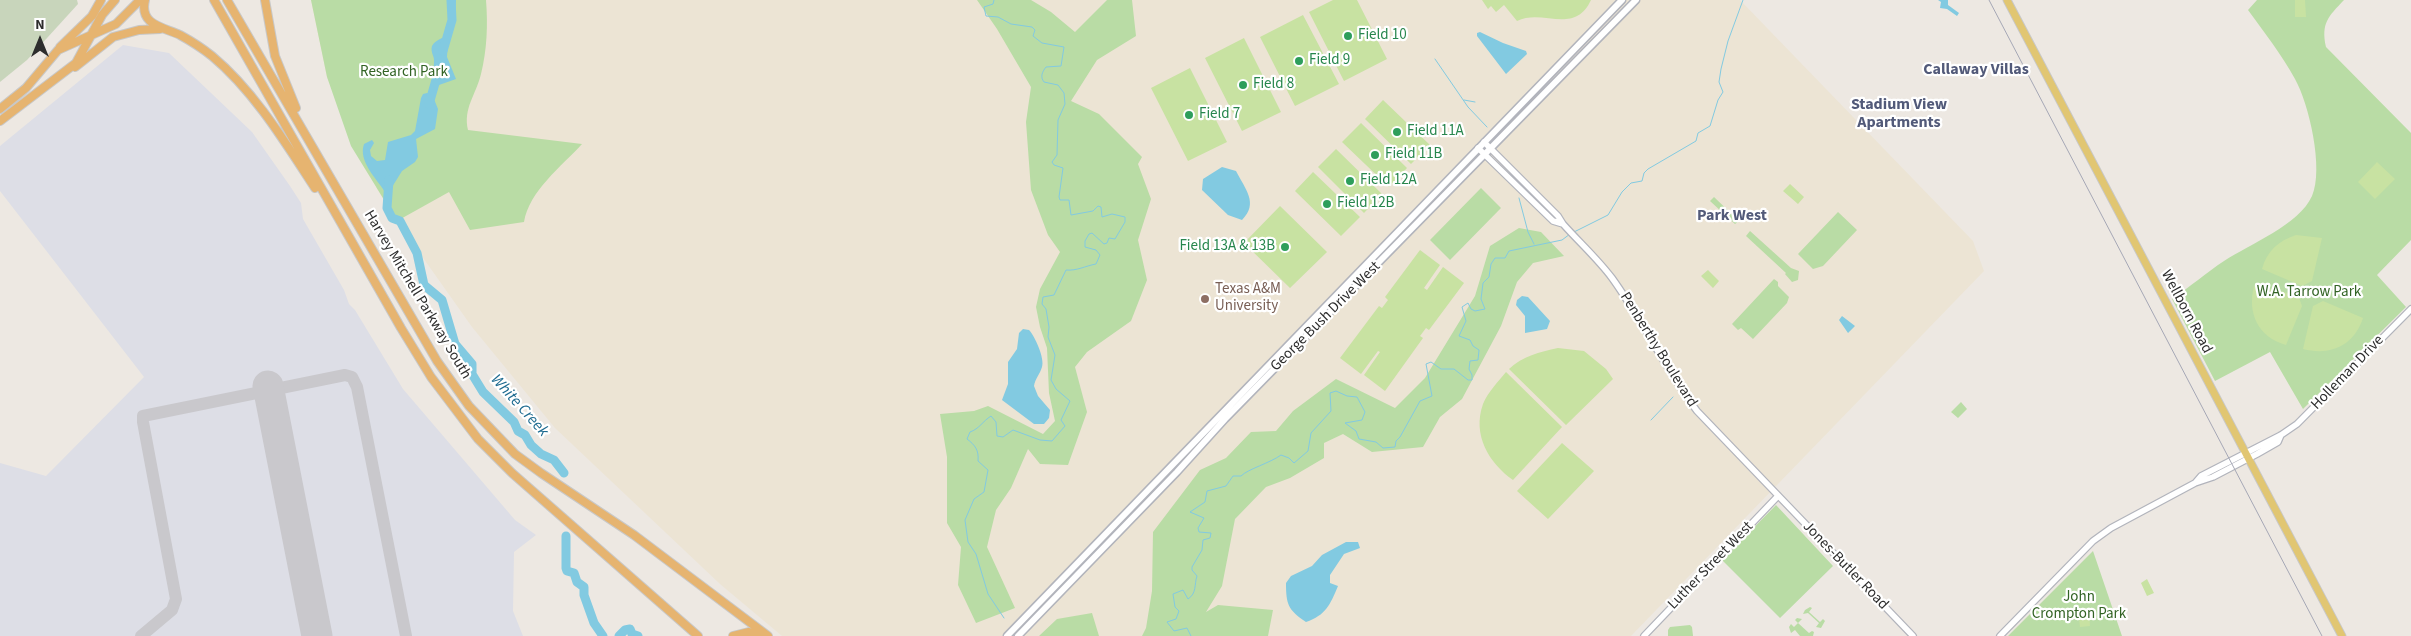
<!DOCTYPE html>
<style>
body{margin:0}
#map{position:relative;width:2411px;height:636px;overflow:hidden;background:#ede8e2;font-family:"Source Sans 3",sans-serif}
canvas{display:block}
.north{position:absolute;left:15px;top:15px;width:50px;height:50px;-webkit-text-stroke:4px #fff;paint-order:stroke;rotate:0deg;font-size:14px;font-weight:700;line-height:20px;text-align:center;color:#2d2d2d}
.north::after{content:'';display:block;margin:auto;width:18px;height:22px;background:#2d2d2d;clip-path:polygon(50% 0,100% 100%,50% 72%,0 100%)}
</style>
<div id="map">
<canvas width="2411" height="636"></canvas>
<div class="north">N</div>
</div>
<script>
const ctx = document.querySelector('canvas').getContext('2d');
ctx.lineJoin = 'round';
function fillPath(path, color) {
  ctx.fillStyle = color;
  ctx.fill(path, 'evenodd');
}
function stroke(path, color, width, dash) {
  ctx.strokeStyle = color;
  ctx.lineWidth = width;
  ctx.lineCap = dash ? 'butt' : 'round';
  ctx.setLineDash(dash || []);
  ctx.stroke(path);
}
function label(font, color, halo, rows, align = 'center') {
  ctx.font = font + ' "Source Sans 3",sans-serif';
  ctx.lineWidth = 4.5;
  ctx.setLineDash([]);
  ctx.textBaseline = 'middle';
  ctx.strokeStyle = halo;
  ctx.fillStyle = color;
  for (const [text, x, y, turn = 0] of rows) {
    ctx.save();
    ctx.translate(x, y);
    ctx.rotate((+turn || 0) * Math.PI / 180);
    ctx.textAlign = isNaN(turn) ? turn : align;
    if (halo) ctx.strokeText(text, 0, 0);
    ctx.fillText(text, 0, 0);
    ctx.restore();
  }
}
fillPath(new Path2D(`
 M311 0H1740L1973 241 1984 271 1631 636H782L720 584 555 428 472 327 397 221 377 189 327 77Z`), '#ece4d4');
fillPath(new Path2D(`
 M123 45 169 53 252 132 290 186 301 203 303 219 344 290 349 304 355 310 403 389 515 520 536 535 514 552 513 611 523 636H0V463L46 476 144 377 0 191V146Z`), '#dddee6');
fillPath(new Path2D(`
 M311 0H486C488 25 487 50 481 74 476 95 463 108 468 130L582 144C562 166 529 191 524 222L470 230 449 192 397 221 351 146 327 77Z
 M977 0H1031L1051 12 1075 32 1107 0H1132L1136 36 1097 60 1071 101 1099 114 1142 157 1138 164 1151 199 1138 240 1147 280 1131 321 1087 352 1075 367 1087 412 1068 465 1040 464 1028 449 1011 488 996 510 987 547 1015 608 976 623 958 585 961 547 947 523V457L940 414 974 411 988 406 1043 434 1055 421 1049 393 1047 348 1040 327 1036 307 1040 289 1060 252 1048 235 1031 190 1026 122 1031 87 997 29Z
 M2257 0H2344C2328 17 2321 23 2326 47L2411 133V240L2377 275 2406 307 2303 409 2270 352 2215 381 2172 299C2190 287 2207 272 2224 261 2250 244 2299 225 2312 196 2324 169 2309 104 2295 79 2282 55 2264 32 2248 10Z
 M1481 188 1501 208 1450 260 1430 240Z
 M1714 197 1739 221 1735 224 1710 201Z
 M1838 212 1857 230 1823 266 1813 269 1798 254Z
 M1519 228 1541 232 1564 256 1533 263 1517 282 1501 326 1462 399 1440 417 1423 447 1372 452 1343 434 1324 443V458L1290 478 1266 487 1235 519 1222 586 1206 612 1218 605 1273 610 1268 636H1142L1146 628 1152 591 1153 532 1200 470 1226 458 1251 432 1276 431 1293 411 1336 379 1395 408 1425 378 1475 296 1490 246Z
 M1750 231 1791 268 1799 271 1798 280 1792 282 1785 274 1786 273 1746 236Z
 M1774 279 1778 282V286L1789 297 1787 303 1753 339 1741 328 1738 330 1732 324Z
 M1961 402 1967 409 1958 418 1951 412Z
 M1776 505 1833 566 1780 618 1722 560Z
 M2093 551 2122 636H2008Z
 M1810 607 1812 608 1809 612 1820 622 1823 619 1825 621 1821 628 1816 627 1819 623 1808 613 1803 614 1805 610Z
 M1092 613 1099 636H1039L1057 619Z
 M1797 618 1802 619 1798 623 1809 633 1812 631 1814 632 1813 636H1800L1795 630 1791 633 1789 627 1791 624 1794 627 1798 623 1795 620Z
 M1690 625 1692 627 1693 636H1668V630L1670 627Z`), '#b9dca5');
fillPath(new Path2D(`
 M0 0H77L78 4 27 60 0 82Z`), '#c8d5bb');
fillPath(new Path2D(`
 M1333 0H1357L1387 59 1344 81 1309 12Z
 M1482 0H1591C1574 36 1543 8 1517 21L1504 5 1496 12 1491 6 1488 9Z
 M2295 0H2305L2306 17H2295Z
 M1303 15 1339 84 1295 106 1260 37Z
 M1244 38 1281 112 1242 131 1205 58Z
 M1190 68 1227 142 1188 161 1151 88Z
 M1383 100 1430 145 1411 164 1365 119Z
 M1361 123 1407 168 1389 187 1342 142Z
 M1336 149 1382 194 1364 213 1318 167Z
 M2377 162 2395 179 2375 199 2358 182Z
 M1313 172 1360 217 1341 236 1295 191Z
 M1790 184 1804 197 1798 204 1783 191Z
 M1280 206 1327 252 1290 288 1244 243Z
 M2296 235 2322 238 2312 281 2302 286 2262 269C2267 251 2278 241 2296 235Z
 M1420 250 1440 265 1424 288 1427 290 1443 267 1464 283 1429 330 1426 328 1420 336 1423 338 1385 391 1364 375 1380 352 1378 351 1361 374 1340 358 1379 306 1382 308 1388 300 1385 297Z
 M1708 270 1719 281 1713 288 1701 276Z
 M2254 286 2298 295 2302 306 2286 345C2258 337 2247 313 2254 286Z
 M2323 301 2363 318C2354 346 2330 356 2303 349L2313 306Z
 M1558 348 1584 351 1606 369 1613 379 1566 425 1509 369C1523 356 1539 352 1558 348Z
 M1506 372 1562 427 1513 480C1489 463 1472 435 1483 404 1488 392 1498 382 1506 372Z
 M1562 443 1594 471 1548 519 1517 491Z
 M2147 579 2154 593 2147 596 2141 583Z
 M2089 609 2090 626 2080 627 2078 610Z`), '#c8e2a2');
fillPath(new Path2D(`
 M448 0H456L455 21 450 20Z
 M1938 0H1948V5L1959 13 1957 16 1947 9 1940 8 1941 2Z
 M1480 32 1503 43 1526 51 1527 54 1506 74 1477 36V33Z
 M442 38 448 39 447 57 456 79 439 85 434 82C431 74 434 71 434 62 435 57 430 52 432 46 434 42 438 40 442 38Z
 M427 93 432 94 438 109 435 129 416 139 418 157 415 162 402 171 389 192H385C376 178 358 161 364 144L372 140 374 143 370 150 371 156 377 161 385 160 388 142 411 135 415 131 421 98 423 94Z
 M1222 167 1236 171C1245 189 1259 203 1242 220L1228 215 1202 190 1203 179Z
 M1522 296 1528 297 1550 321 1547 329 1525 333V316L1516 305 1517 300Z
 M1842 316 1855 326 1848 333 1839 320Z
 M1023 329 1029 330C1035 336 1045 359 1042 367 1040 374 1035 379 1034 386L1038 396 1050 410 1049 418 1044 424H1034L1002 400 1008 384V362L1017 349 1019 333Z
 M1346 542H1358L1360 548 1344 554 1330 575V583L1338 586C1330 605 1326 615 1306 622 1288 610 1286 604 1286 583L1291 576 1312 566 1322 555Z`), '#82cae1');
stroke(new Path2D(`
 M994 0 993 4 984 7 986 16 998 17 1011 24 1032 27 1035 30 1033 36 1042 43 1064 47 1061 66 1046 67C1042 72 1040 77 1044 82L1058 85 1064 93 1065 104 1058 120 1057 155 1052 162 1054 165 1063 168 1059 197 1060 200H1069L1071 215 1093 211 1098 206 1101 207 1102 217 1112 214 1125 217V222L1115 239 1109 238 1107 243 1104 244 1092 233 1089 234 1085 241V247L1096 250 1100 255 1096 264C1085 266 1077 271 1066 270L1054 295 1043 297 1042 304 1046 309 1049 327 1048 337 1055 355 1051 380 1056 389 1070 401 1061 420 1065 426 1052 441 1040 440 1013 430 1003 437 997 436 996 422 991 416C983 421 979 429 970 432L967 439C975 445 979 450 978 461L988 470 984 492 974 499 965 520 968 542 976 554 988 594 1004 618
 M1435 59 1468 107 1487 127
 M1464 100 1475 102
 M1519 198 1528 232 1534 244
 M1574 232 1608 215 1622 192 1631 183 1642 181 1644 173 1648 169 1696 141 1698 133 1710 126 1718 100 1723 92 1719 82 1721 69 1728 41 1743 0
 M1651 420 1673 397
 M1191 636 1187 628 1174 631 1167 622 1176 619 1179 611 1175 607 1173 594 1183 590 1188 599C1197 593 1194 585 1197 576L1192 570V567L1202 550 1203 540 1210 538 1211 533 1199 532 1198 528 1204 518 1190 512 1205 502 1207 491 1226 486 1233 476H1241C1248 469 1270 463 1281 455L1289 458 1294 463 1308 451 1311 433 1331 411 1330 393 1336 391 1347 396 1357 397 1365 412 1362 420 1345 423 1356 431 1359 439 1376 442 1383 448 1395 447 1396 441 1400 437 1420 401 1432 396 1426 364 1431 362 1441 369H1454L1468 380H1472V375L1469 369 1470 361 1478 360 1479 350 1473 346 1470 340 1459 336 1466 321 1462 307 1468 303 1471 309 1475 311 1485 309 1481 299 1483 283 1489 277 1491 264 1495 258H1505L1509 251 1562 240 1570 234`), '#82cae1', 1);
stroke(new Path2D(`
 M443 51 452 20 451 0
 M429 104 438 73
 M389 180 387 208 392 218 400 221 417 253 424 285 442 300 455 344 472 364V374L483 392 514 422 518 431 525 435 531 445 541 454 554 460 564 473
 M566 536V568L567 571 574 573 577 582 584 587V595L594 623 603 636
 M619 636 625 630 630 629 632 634 638 636`), '#82cae1', 9);
stroke(new Path2D(`
 M141 636 172 610 176 599 143 422V416L345 375 352 377 357 387 406 636`), '#c9c8cc', 12);
stroke(new Path2D(`
 M268 386 317 636`), '#c9c8cc', 31);
const tertiary = new Path2D(`
 M1484 142 1558 216 1563 224C1579 242 1597 258 1612 278 1643 321 1665 369 1697 411L1913 636
 M1478 148 1553 221 1563 224
 M2195 483 2201 476 2281 435 2297 424 2411 309
 M1644 636 1778 496
 M2000 636 2093 541 2111 528 2195 483 2213 477 2257 454 2278 442 2281 435`);
const secondary = new Path2D(`
 M1007 636 1622 0
 M1018 636 1177 472 1225 419 1636 0`);
const primary = new Path2D(`
 M2007 0 2342 636`);
const trunk = new Path2D(`
 M145 0C139 25 163 27 180 35 191 41 202 48 212 56 254 91 285 142 315 188
 M214 0 401 328 431 377 478 439 512 473 698 636
 M227 0 437 361 469 406 515 454 541 473 634 535 768 636
 M265 0 275 56 296 108
 M60 47 92 16 101 0
 M75 67 113 37 139 30 160 29
 M0 109 26 88 58 50 116 24 140 0
 M0 121 76 63 102 15 115 0
 M733 636 749 632 761 636`);
stroke(tertiary, '#b2b4bc', 8);
stroke(secondary, '#b2b4bc', 9);
stroke(primary, '#c8c8c8', 9);
stroke(trunk, '#c8c8c8', 10);
stroke(tertiary, '#fff', 5.5);
stroke(secondary, '#fff', 6);
stroke(primary, '#e1c672', 7);
stroke(trunk, '#e6b470', 8);
stroke(new Path2D(`
 M1989 0 2322 636`), '#a5a7b5', 1);
for (const [x, y, r, color] of [
 [1348,36,5,"#2e9e5b"],
 [1299,61,5,"#2e9e5b"],
 [1243,85,5,"#2e9e5b"],
 [1189,115,5,"#2e9e5b"],
 [1397,132,5,"#2e9e5b"],
 [1375,155,5,"#2e9e5b"],
 [1350,181,5,"#2e9e5b"],
 [1327,204,5,"#2e9e5b"],
 [1285,247,5,"#2e9e5b"],
 [1205,299,5,"#8d6e63"]
]) {
  const dot = new Path2D();
  dot.arc(x, y, r, 0, 2 * Math.PI);
  ctx.fillStyle = color;
  ctx.fill(dot);
  stroke(dot, '#fff', 2);
}
label('15px', '#27864d', '#fff', [
 ["Field 10",1358,36],
 ["Field 9",1309,61],
 ["Field 8",1253,85],
 ["Field 7",1199,115],
 ["Field 11A",1407,132],
 ["Field 11B",1385,155],
 ["Field 12A",1360,181],
 ["Field 12B",1337,204],
 ["Field 13A & 13B",1275,247,"right"]
], 'left');
label('15px', '#326324', '#fff', [
 ["Research Park",404,73],
 ["W.A. Tarrow Park",2309,293],
 ["John",2079,598],
 ["Crompton Park",2079,615]
]);
label('15px', '#785e54', '#fff', [
 ["Texas A&M",1215,290],
 ["University",1215,307]
], 'left');
label('15px', '#2d2d2d', '#fff', [
 ["Harvey Mitchell Parkway South",417,295,59],
 ["Wellborn Road",2186,312,62],
 ["George Bush Drive West",1326,317,-45],
 ["Penberthy Boulevard",1658,350,58],
 ["Holleman Drive",2348,373,-46],
 ["Luther Street West",1711,566,-46],
 ["Jones-Butler Road",1845,566,46]
]);
label('bold 16px', '#525a79', '#fff', [
 ["Callaway Villas",1976,70],
 ["Stadium View",1899,105],
 ["Apartments",1899,123],
 ["Park West",1732,216]
]);
label('italic 16px', '#1e6b90', '#fff', [
 ["White Creek",519,406,48]
]);
</script>
